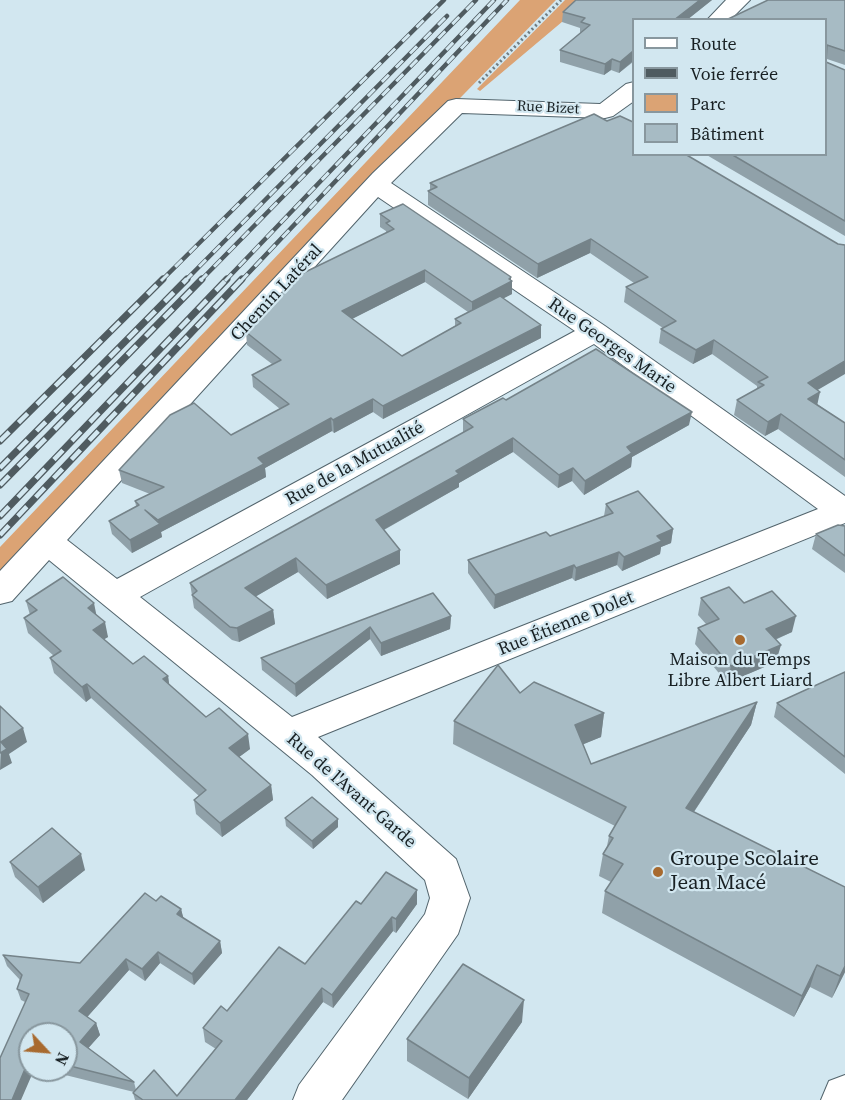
<!DOCTYPE html>
<meta charset="utf-8">
<style>
body{margin:0}
#map{position:relative;width:845px;height:1100px;overflow:hidden;background:#d2e7f0;font-family:"Source Serif 4",serif}
canvas{display:block}
.legend{position:absolute;left:632px;top:18px;width:195px;height:138px;box-sizing:border-box;background:#d2e7f0;border:2px solid #88979e;margin:0;padding:8px 10px;list-style:none;font-size:18px;color:#182023}
.legend li{display:flex;align-items:center;gap:12px;height:30px}
.legend b{width:30px;border:2px solid #88979e}
.north{position:absolute;left:18px;top:1022px;width:60px;height:60px;box-sizing:border-box;background:#d2e7f0;border:2px solid #88979e;border-radius:50%;rotate:116deg;font-size:16px;font-weight:700;line-height:24px;text-align:center;color:#182023}
.north::after{content:'';display:block;margin:auto;width:21px;height:27px;background:#a86a2f;clip-path:polygon(50% 0,100% 100%,50% 72%,0 100%)}
</style>
<div id="map">
<canvas width="845" height="1100"></canvas>
<ul class="legend">
<li><b style="height:8px;background:#fff"></b>Route</li>
<li><b style="height:8px;background:#4f5b60"></b>Voie ferrée</li>
<li><b style="height:16px;background:#dba374"></b>Parc</li>
<li><b style="height:16px;background:#a7bbc4"></b>Bâtiment</li>
</ul>
<div class="north">N</div>
</div>
<script>
const ctx = document.querySelector('canvas').getContext('2d');
ctx.lineJoin = 'round';
function fillPath(path, color) {
  ctx.fillStyle = color;
  ctx.fill(path, 'evenodd');
}
function stroke(path, color, width, dash) {
  ctx.strokeStyle = color;
  ctx.lineWidth = width;
  ctx.lineCap = dash ? 'butt' : 'round';
  ctx.setLineDash(dash || []);
  ctx.stroke(path);
}
function label(font, color, halo, rows, align = 'center') {
  ctx.font = font + ' "Source Serif 4",serif';
  ctx.lineWidth = 4.5;
  ctx.setLineDash([]);
  ctx.textBaseline = 'middle';
  ctx.strokeStyle = halo;
  ctx.fillStyle = color;
  for (const [text, x, y, turn = 0] of rows) {
    ctx.save();
    ctx.translate(x, y);
    ctx.rotate((+turn || 0) * Math.PI / 180);
    ctx.textAlign = isNaN(turn) ? turn : align;
    if (halo) ctx.strokeText(text, 0, 0);
    ctx.fillText(text, 0, 0);
    ctx.restore();
  }
}
fillPath(new Path2D(`
 M520 0H556L51 516 0 571V547Z
 M565 0H588L480 91 477 89Z`), '#dba374');
const minor = new Path2D(`
 M726 0H750L730 20H707Z
 M634 82V101L613 116 605 118 462 113 391 183 605 326 845 496V523L318 737 456 859 470 898 458 934 342 1100H293L299 1085 425 914 430 898 425 880 312 775 49 560 12 601 0 604V571L373 173 448 101 456 99 600 104 626 84ZM378 197 575 331 117 579 67 540ZM594 344 818 509 292 717 140 597Z
 M845 1075V1100H821L829 1081Z`);
stroke(minor, '#52646c', 2);
stroke(new Path2D(`
 M479 83 561 0`), '#6e7c82', 3, [2, 3]);
fillPath(minor, '#fff');
const railFar1 = new Path2D(`
 M161 281 444 0
 M185 281 447 16
 M200 281 476 0
 M225 281 494 0
 M241 281 507 0`);
const rail = new Path2D(`
 M0 441 163 279
 M0 468 187 279
 M0 485 202 279
 M0 516 227 279
 M0 535 242 279`);
stroke(railFar1, '#4f5b60', 4.5);
stroke(rail, '#4f5b60', 7);
stroke(railFar1, '#d2e7f0', 3, [10]);
stroke(rail, '#d2e7f0', 4.5, [13]);
fillPath(new Path2D(`
 M712 0 619 73 611 70 604 75 560 62V50L581 33H580V28L562 22 563 12Z
 M768 0H845V65L827 59 826 62 845 70V236L705 154H825Z
 M594 114 818 390 817 404 845 423V477L778 429 765 436 734 415 737 400 757 389V386L712 354 693 364 659 343 661 329 663 328 624 302 626 287 634 283 590 253 537 278 428 205V191H430V183Z
 M380 214 512 281V294L503 298 541 338 383 419 373 412 334 433 332 431 265 468 266 477 161 532 162 537 132 553 112 534 109 521 136 506 135 501 150 494 122 483 119 470 231 435 280 409 253 387 252 375 272 364 247 345 246 332 386 233V231L380 227ZM425 282 468 312 455 319V326L402 356 352 319Z
 M506 400 689 425 632 457 631 467 584 495 572 481 558 488 513 452 459 483V487L384 530 400 564 327 599 298 572 255 597 273 610 275 624 239 642 232 640 194 608 190 583 463 433V419Z
 M606 504 673 529 671 543 661 547 660 554 622 571 617 565 575 581 572 578 494 609 468 573V560L550 536 604 516Z
 M845 526V573L812 549 816 534Z
 M433 593 451 616 450 629 381 656 370 639 296 697 262 670 261 658Z
 M701 598 744 603 792 632 775 640 776 662 727 683 695 644 698 628 706 624 698 615Z
 M26 601 97 615 108 637 104 639 133 664 168 676 169 685 206 717 250 749 239 757 271 785 273 800 222 837 196 814 194 800 199 796 91 698 86 702 54 673 50 658 54 656 28 633 24 618 30 615Z
 M845 672V774L774 717 777 703Z
 M520 693 604 713 601 737 583 744 591 764 757 702 751 725 694 812 845 972 832 998 810 987 794 1017 602 913 605 891 611 882 599 876 603 854 607 846 609 836 615 826 453 744 454 721Z
 M285 818 338 819V827L313 849 286 826Z
 M10 862 85 870 43 903 15 877Z
 M417 890V904L396 933 393 931 333 1008 323 1002 247 1100H135L133 1093 134 1092 45 1070H66V1034H30L25 1002 21 1000 17 989 20 980 7 966 3 955 80 963 156 901 181 909 183 918 220 941 222 953 194 985 160 963 145 981 129 970 87 1017 96 1023 100 1035 88 1048 134 1082 136 1090 177 1096 216 1049 205 1042 203 1028 227 1011 305 964 361 904Z
 M522 1022 468 1099 407 1061V1039Z`), '#90a1a9');
fillPath(new Path2D(`
 M700 0H712L687 20H674Z
 M633 51V61L619 73 620 62Z
 M612 59 611 70 604 75 605 64Z
 M591 239 590 253 537 278 538 264Z
 M425 270V282L342 324V311Z
 M511 277V282L512 281V294L472 315V302Z
 M541 325V338L383 419V406Z
 M714 340 712 354 693 364 696 350Z
 M845 361V374L804 398 808 383Z
 M820 392 817 406 808 399Z
 M373 399V412L334 433 333 420Z
 M692 412 689 425 632 457 631 467 584 495 585 481 627 447Z
 M781 414 778 429 765 436 768 422Z
 M331 418 332 431 265 468 266 477 161 532 162 537 132 553 130 540 158 525V520L258 458Z
 M513 438V452L459 483V487L376 534V520L456 471Z
 M573 468 572 481 558 488 559 475Z
 M673 529 671 543 661 547 660 554 622 571 624 557 657 536Z
 M400 550V564L327 599 326 585Z
 M619 552 617 565 575 581 576 568Z
 M296 558 298 572 246 602 245 588Z
 M574 565 572 578 494 609 495 595Z
 M94 603 97 618 88 608Z
 M273 610 275 624 239 642 237 628Z
 M451 616 450 629 381 656V643Z
 M796 616 792 632 762 645 766 629Z
 M105 622 108 637 96 644 93 630Z
 M370 627V639L296 697 295 684Z
 M781 645 776 662 727 683 731 666Z
 M168 676 170 690 163 679Z
 M87 684 91 698 86 702 82 687Z
 M757 702 751 725 681 831 686 808Z
 M604 713 601 737 572 749 575 725Z
 M23 728 27 742 9 754 12 763 0 770 1 742Z
 M248 734 250 749 231 763 229 748Z
 M271 785 273 800 222 837 220 823Z
 M338 819V827L313 849 312 841Z
 M81 854 85 870 43 903 38 887Z
 M417 890V904L396 933V919Z
 M181 909 184 920 177 914Z
 M392 917 393 931 333 1008 332 995Z
 M220 941 222 953 194 985 192 974Z
 M158 952 160 963 145 981 142 969Z
 M126 959 129 970 82 1023 79 1011Z
 M817 965 810 987 794 1017 802 996Z
 M845 966V972L832 998 840 976Z
 M322 988 323 1002 247 1100H235Z
 M524 1000 522 1022 468 1099 469 1078Z
 M96 1023 100 1035 84 1053 80 1042Z
 M30 1057V1070H34L21 1100H12Z`), '#758389');
const building = new Path2D(`
 M576 0H700L674 20H633V51L620 62 612 59 605 64 560 50 590 25 581 22 585 18 563 12Z
 M768 0H845V51L827 45 826 62 845 70V221L731 154H825V20H726Z
 M594 114 607 121 620 116 633 122V154H685L838 244 845 245V361L808 383 820 392 808 399 845 423V460L781 414 768 422 737 400 764 385 758 382 768 377 714 340 696 350 661 329 676 321 626 287 648 277 591 239 538 264 428 191 437 187 430 183Z
 M403 204 511 277 509 279 512 281 472 302 425 270 342 311 402 356 461 323 455 319 500 296 541 325 383 406 373 399 333 420 331 418 258 458 264 464 158 520 145 510 160 524 130 540 109 521 139 505 135 501 164 487 119 470 170 415 194 403 231 435 289 404 252 375 281 360 246 332 297 276 394 229 386 223 390 221 380 214Z
 M596 349 692 412 627 447 632 453 585 481 573 468 559 475 513 438 456 471 459 474 376 520 400 550 326 585 296 558 245 588 273 610 237 628 230 627 192 595 197 591 190 583 473 427 463 419 503 398 506 400Z
 M638 491 673 529 657 536 662 541 624 557 619 552 576 568 574 565 495 595 468 560 546 532 550 536 613 513 606 504Z
 M838 525 845 526V556L816 534Z
 M63 577 94 603 88 608 105 622 93 630 133 664 144 656 168 676 163 679 206 717 219 708 248 734 229 748 271 785 220 823 194 800 206 790 87 684 82 687 50 658 61 651 24 618 37 610 26 601Z
 M729 587 744 603 772 591 796 616 766 629 781 645 731 666 698 628 719 619 701 598Z
 M433 593 451 616 381 643 370 627 295 684 261 658Z
 M498 665 520 693 534 682 604 713 575 725 591 764 757 702 686 808 845 887V966L840 976 817 965 802 996 605 891 623 864 603 854 613 838 609 836 626 807 454 721Z
 M845 672V757L777 703Z
 M0 706 23 728 1 742 7 749 0 753Z
 M312 797 338 819 312 841 285 818Z
 M52 828 81 854 38 887 10 862Z
 M386 872 417 890 396 919 392 917 332 995 322 988 235 1100H143L133 1093 154 1070 177 1096 222 1041 203 1028 221 1006 227 1011 279 947 305 964 356 901 361 904Z
 M145 893 156 901 161 896 181 909 177 914 220 941 192 974 158 952 142 969 126 959 79 1011 96 1023 80 1042 134 1082 66 1065V1034H30V1057L12 1100H0V1058L29 994 17 989 22 975 3 955 80 963Z
 M463 964 524 1000 469 1078 407 1039Z`);
fillPath(building, '#a7bbc4');
stroke(building, '#758389', 1.5);
for (const [x, y, r, color] of [
 [740,640,6,"#a86a2f"],
 [658,872,6,"#a86a2f"]
]) {
  const dot = new Path2D();
  dot.arc(x, y, r, 0, 2 * Math.PI);
  ctx.fillStyle = color;
  ctx.fill(dot);
  stroke(dot, '#d2e7f0', 2);
}
label('15px', '#182023', '#d2e7f0', [
 ["Rue Bizet",548,108,3]
]);
label('18px', '#182023', '#d2e7f0', [
 ["Chemin Latéral",277,293,-47],
 ["Rue Georges Marie",612,346,35],
 ["Rue de la Mutualité",355,464,-29],
 ["Rue Étienne Dolet",566,624,-22],
 ["Rue de l'Avant-Garde",351,791,41]
]);
label('18px', '#182023', '#d2e7f0', [
 ["Maison du Temps",740,660],
 ["Libre Albert Liard",740,681]
]);
label('21px', '#182023', '#d2e7f0', [
 ["Groupe Scolaire",670,860],
 ["Jean Macé",670,884]
], 'left');
</script>
